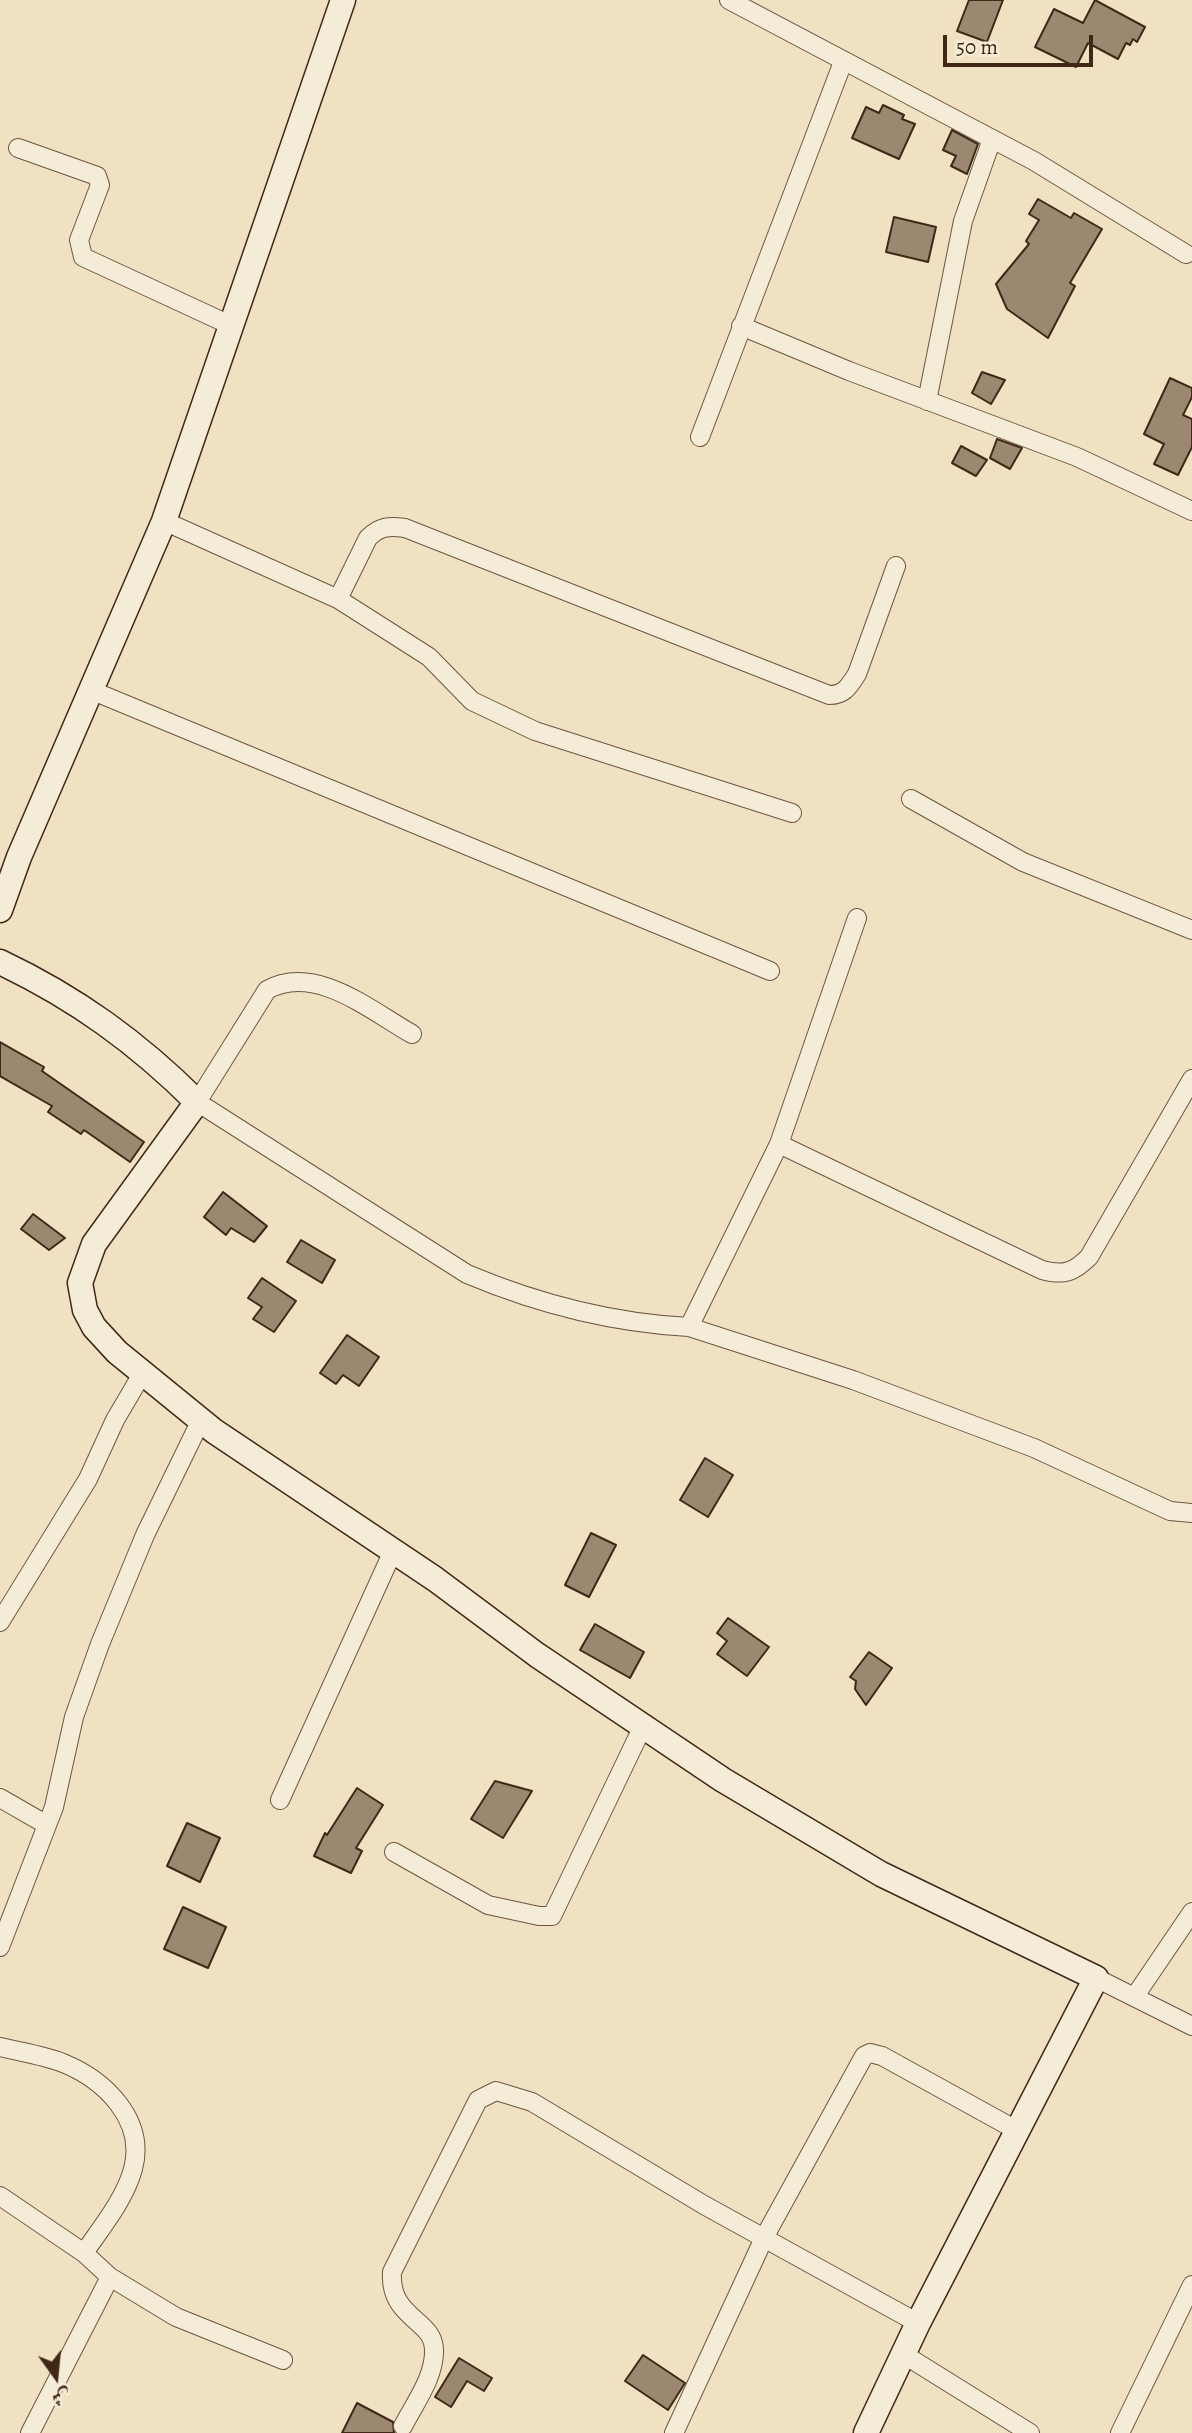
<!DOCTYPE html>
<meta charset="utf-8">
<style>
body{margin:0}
#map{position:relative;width:1192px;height:2433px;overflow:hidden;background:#f0e1c3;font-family:Alegreya,Amiri,serif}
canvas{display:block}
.north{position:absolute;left:21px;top:2342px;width:70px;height:70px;-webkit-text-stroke:5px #f5ecd8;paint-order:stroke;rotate:165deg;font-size:19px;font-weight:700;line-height:28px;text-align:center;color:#402817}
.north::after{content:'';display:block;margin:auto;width:24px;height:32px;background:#402817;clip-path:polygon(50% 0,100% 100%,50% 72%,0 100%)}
.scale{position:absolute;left:943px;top:35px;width:150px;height:32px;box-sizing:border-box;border:4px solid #402817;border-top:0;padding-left:9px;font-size:21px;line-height:24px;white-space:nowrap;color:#402817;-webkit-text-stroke:5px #f5ecd8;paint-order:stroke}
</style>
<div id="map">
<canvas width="1192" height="2433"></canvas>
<div class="north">ش</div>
<div class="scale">50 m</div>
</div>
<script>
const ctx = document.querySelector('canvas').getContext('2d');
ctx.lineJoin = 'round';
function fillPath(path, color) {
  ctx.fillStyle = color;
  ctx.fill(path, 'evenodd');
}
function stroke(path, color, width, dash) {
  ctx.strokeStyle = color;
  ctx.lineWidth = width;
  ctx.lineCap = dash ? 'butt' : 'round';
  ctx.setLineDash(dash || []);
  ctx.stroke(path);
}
const building = new Path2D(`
 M969 0H1003L987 42 957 31Z
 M1095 0 1145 27 1137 42 1133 39 1130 45 1126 43 1118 59 1088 43 1076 67 1035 47 1054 9 1083 23Z
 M883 105 904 115 902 119 915 124 899 159 852 138 866 107 879 113Z
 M952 130 978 144 967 174 951 166 956 156 943 150Z
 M1038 199 1071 218 1074 213 1102 229 1070 283 1075 286 1048 338 1007 309 996 284 1029 244 1026 241 1039 220 1029 214Z
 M894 217 936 227 928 262 886 252Z
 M982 372 1005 380 991 404 972 393Z
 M1170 378 1192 388V397L1183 415 1192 419V447L1178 475 1154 464 1164 444 1144 434Z
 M997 439 1022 448 1010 469 990 458Z
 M961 446 987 460 976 476 952 463Z
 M0 1042 44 1067 42 1071 144 1142 130 1162 84 1130 81 1134 48 1112 52 1106 0 1076Z
 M223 1192 267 1226 254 1242 231 1228 226 1235 204 1217Z
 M33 1214 65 1238 49 1250 21 1229Z
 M301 1240 335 1260 322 1283 287 1262Z
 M262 1278 296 1301 274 1332 253 1319 262 1307 248 1298Z
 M347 1335 379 1357 359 1386 343 1375 336 1384 320 1373Z
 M705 1458 733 1475 708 1517 680 1500Z
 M591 1533 616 1545 589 1597 565 1585Z
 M728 1618 769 1647 747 1676 717 1654 727 1641 717 1633Z
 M595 1624 644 1652 630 1678 580 1650Z
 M869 1652 892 1668 866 1705 855 1689 856 1681 850 1677Z
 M495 1781 532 1791 503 1838 471 1819Z
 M357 1788 383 1805 356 1848 362 1851 351 1873 314 1856 325 1833 327 1835Z
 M187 1823 220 1838 200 1882 167 1866Z
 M183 1907 226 1927 208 1968 164 1949Z
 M643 2355 685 2383 668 2410 625 2381Z
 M459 2358 492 2378 484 2391 467 2381 451 2407 435 2397Z
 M357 2403 393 2422 394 2433H342Z`);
fillPath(building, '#9c8870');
stroke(building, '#402817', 2);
const street = new Path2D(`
 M729 0 1034 161 1186 254
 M18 148 97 176 100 185 79 240 83 257 230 325
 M741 326 849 371 1077 457 1192 511
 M927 401 963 221 992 139
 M700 437 843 62
 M164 521 338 599 429 657 472 701 535 731 792 813
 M338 599 368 538C380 526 389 526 405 528L829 695C845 695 849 686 857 674L896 566
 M93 691 770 971
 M911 799 1023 862 1192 930
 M412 1034C371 1011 315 963 267 990L197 1102 467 1274C536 1303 613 1323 689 1327L779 1144 857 918
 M779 1144 1042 1270C1064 1276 1074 1272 1089 1257L1192 1079
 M689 1327 853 1380 1034 1448 1170 1511 1192 1513
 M0 1622 88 1479 115 1420 142 1374
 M0 1798 47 1825
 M280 1800 393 1551
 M394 1852 488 1905 539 1916H552L643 1726
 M0 1947 54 1807 74 1717 100 1644 145 1535 201 1420
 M1096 1978 1192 2026
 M1135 1996 1192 1912
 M0 2047C20 2052 43 2055 63 2063 105 2080 146 2120 133 2169 125 2199 101 2228 84 2253
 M0 2196 84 2253 110 2277 176 2317 283 2360
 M903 2354 1030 2433
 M403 2426C415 2403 435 2376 434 2350 434 2319 389 2319 392 2272L478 2100 496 2091 532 2102 704 2205 918 2323
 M30 2433 110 2277
 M674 2433 765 2236 864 2056 870 2053 882 2056 1018 2131
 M1120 2433 1192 2285`);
const secondary = new Path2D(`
 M0 910 19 857 164 521 343 0
 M0 962C76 998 138 1043 197 1102L94 1244 80 1283 85 1310 94 1327 117 1352 214 1431 435 1579 537 1655 723 1780 881 1874 1096 1978 918 2323 866 2433`);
stroke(street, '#6c5642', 20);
stroke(secondary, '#402817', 27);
stroke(street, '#f5ecd8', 18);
stroke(secondary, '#f5ecd8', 24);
</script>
